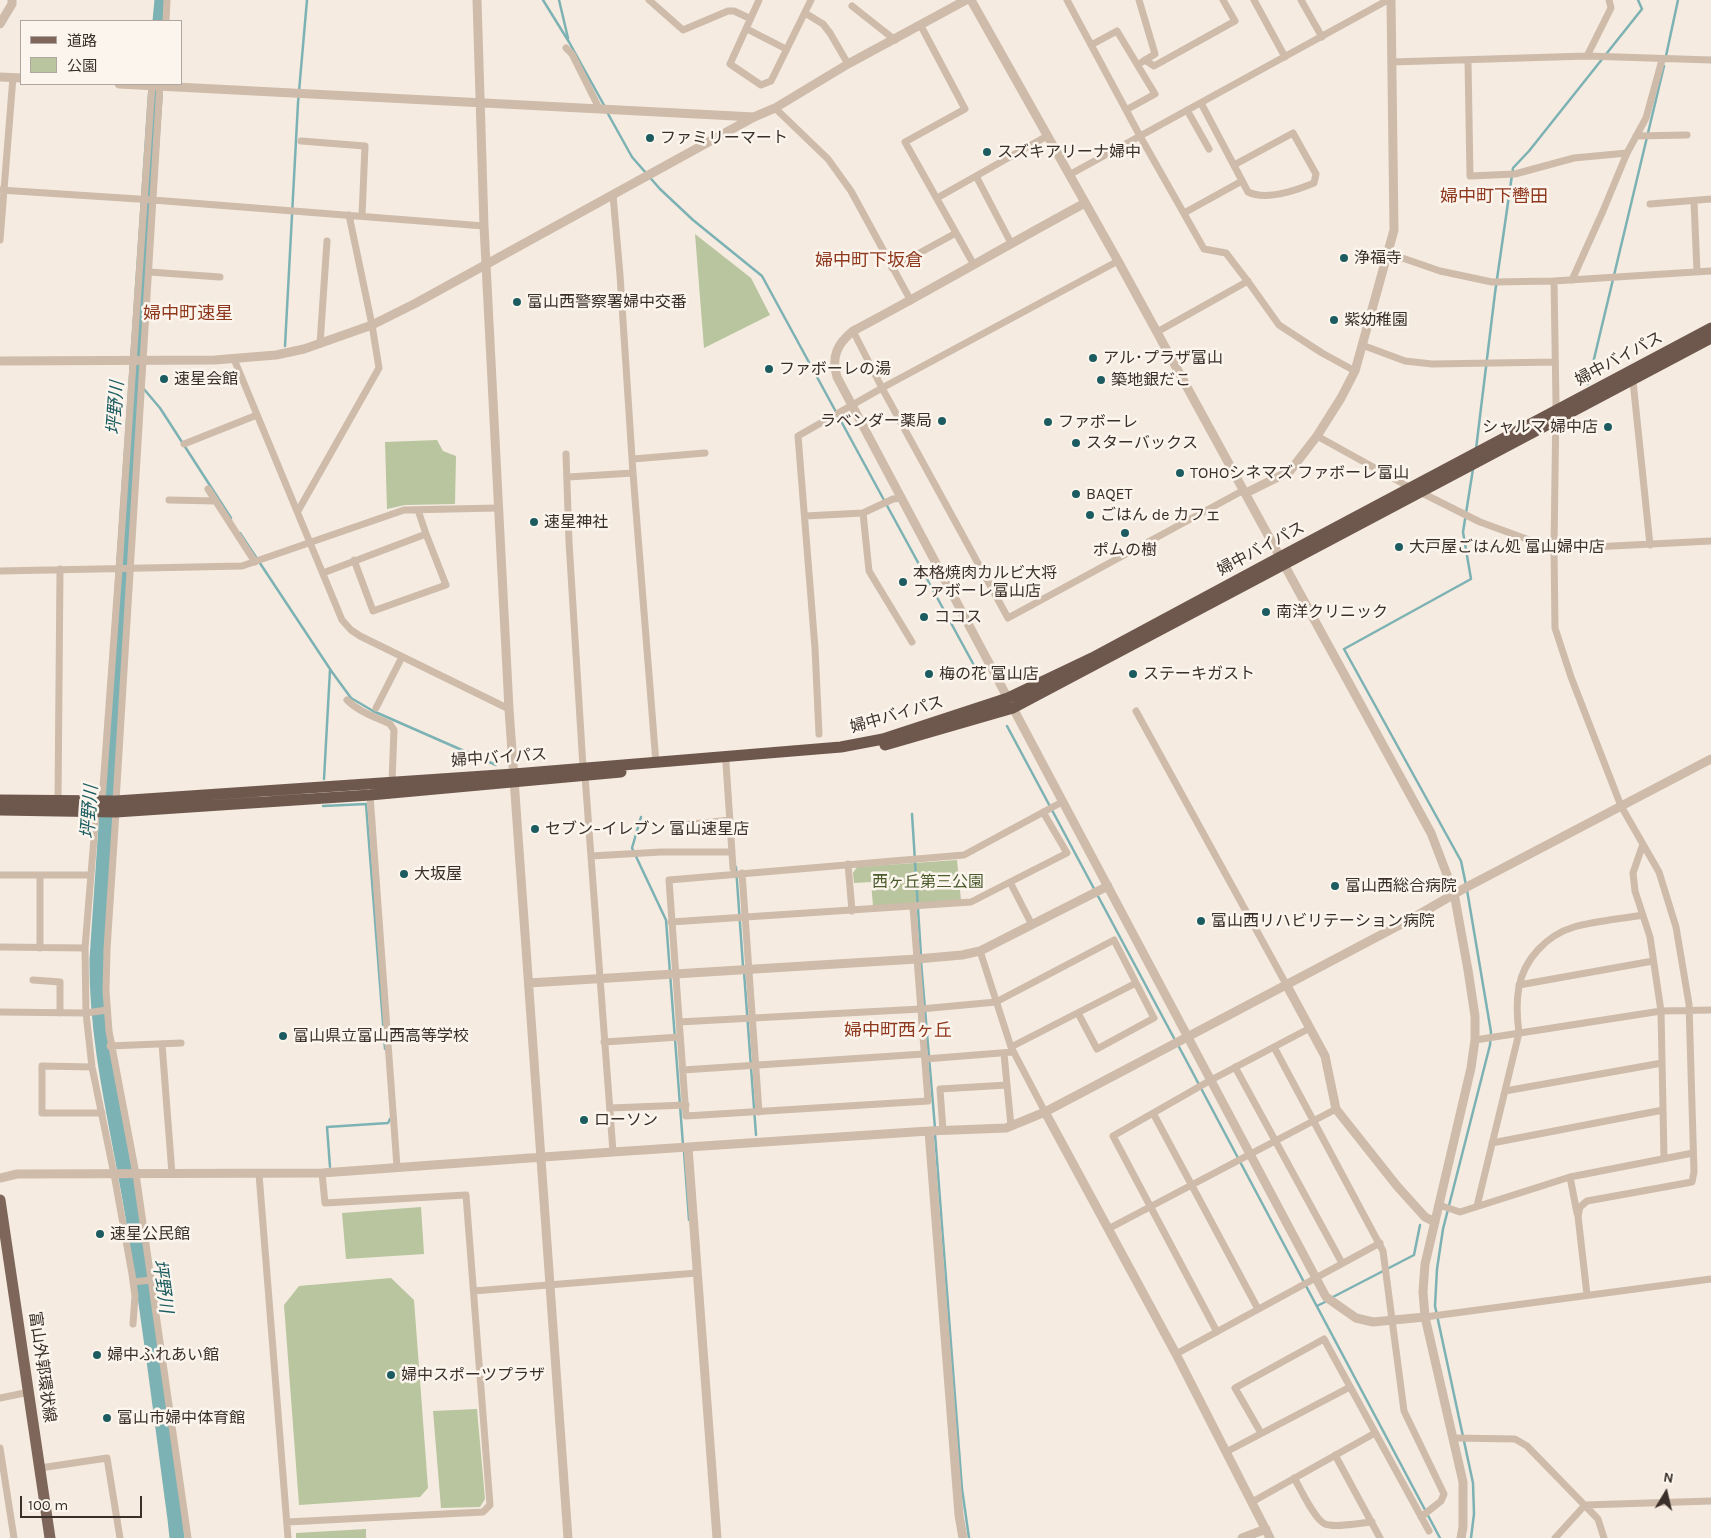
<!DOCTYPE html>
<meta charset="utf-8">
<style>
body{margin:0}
#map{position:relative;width:1711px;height:1538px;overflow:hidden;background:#f5ebe0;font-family:Karla,"Noto Sans JP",sans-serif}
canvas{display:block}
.legend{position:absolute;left:20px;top:20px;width:162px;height:65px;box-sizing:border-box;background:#fbf5ed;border:1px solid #aea69f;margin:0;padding:6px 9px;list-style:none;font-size:15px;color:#3b2f2a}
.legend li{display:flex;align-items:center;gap:10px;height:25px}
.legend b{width:25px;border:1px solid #aea69f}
.north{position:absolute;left:1641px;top:1468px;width:50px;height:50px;-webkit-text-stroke:4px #fbf5ed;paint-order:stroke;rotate:9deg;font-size:14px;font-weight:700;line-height:20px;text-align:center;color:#3b2f2a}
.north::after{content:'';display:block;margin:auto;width:18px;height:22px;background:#3b2f2a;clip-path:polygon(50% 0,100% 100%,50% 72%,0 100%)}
.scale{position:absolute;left:20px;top:1496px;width:122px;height:22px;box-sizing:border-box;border:2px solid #3b2f2a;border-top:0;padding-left:6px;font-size:15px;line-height:18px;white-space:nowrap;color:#3b2f2a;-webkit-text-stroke:4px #fbf5ed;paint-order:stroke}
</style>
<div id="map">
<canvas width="1711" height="1538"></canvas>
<ul class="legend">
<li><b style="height:6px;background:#7e665a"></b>道路</li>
<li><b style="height:14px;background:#b8c59e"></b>公園</li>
</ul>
<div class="north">N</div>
<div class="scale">100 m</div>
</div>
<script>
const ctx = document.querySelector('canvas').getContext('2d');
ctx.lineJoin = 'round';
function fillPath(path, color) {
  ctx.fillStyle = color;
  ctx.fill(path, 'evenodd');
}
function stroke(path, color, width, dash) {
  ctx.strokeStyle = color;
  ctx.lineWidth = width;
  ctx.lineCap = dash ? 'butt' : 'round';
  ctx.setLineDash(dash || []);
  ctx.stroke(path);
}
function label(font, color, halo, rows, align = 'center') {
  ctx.font = font + ' Karla,"Noto Sans JP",sans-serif';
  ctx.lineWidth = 5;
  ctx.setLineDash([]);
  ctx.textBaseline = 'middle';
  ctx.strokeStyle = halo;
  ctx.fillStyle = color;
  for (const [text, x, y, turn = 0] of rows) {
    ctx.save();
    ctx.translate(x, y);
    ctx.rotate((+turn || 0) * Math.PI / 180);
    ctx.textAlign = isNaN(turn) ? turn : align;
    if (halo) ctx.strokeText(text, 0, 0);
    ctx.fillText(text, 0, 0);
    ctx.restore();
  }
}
fillPath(new Path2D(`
 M695 234 751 278 770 315 704 348Z
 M437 440 443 451 456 456 455 504 405 505 387 509 385 442Z
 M957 860 961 900 873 906 871 882 854 883 853 873 857 867Z
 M421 1207 424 1254 346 1259 342 1213Z
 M391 1278 414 1300 428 1488 420 1497 299 1505 284 1305 299 1286Z
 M477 1409 485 1499 480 1507 441 1508 433 1411Z
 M366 1529V1538H296V1533Z`), '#b8c59e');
stroke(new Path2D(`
 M543 0 569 42 605 107
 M559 0 568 38
 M1666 56 1678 0
 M607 112 632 157 660 189 693 220 762 276 982 680
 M285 346 298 103 307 0
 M1588 384 1664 66
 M143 388 160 408 231 518
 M1476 449 1495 293 1513 168 1529 151 1642 9 1638 0
 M240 533 332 672 351 698 373 711 496 765
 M1007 726 1175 1040
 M324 779 330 670
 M323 806 366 804 385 1049
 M912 814 921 956
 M641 817 632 848 666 920 683 1145
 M736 867 743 966
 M1466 885 1461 861 1344 649 1471 579 1463 532 1473 469
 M1467 890 1491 1032 1490 1045 1443 1229 1437 1269 1435 1306 1473 1483 1474 1514 1471 1538
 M921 962 935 1128
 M744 972 756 1135
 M1178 1045 1440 1538
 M935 1134 962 1489 969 1538
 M684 1151 689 1220
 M330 1167 327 1127 388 1123 390 1119
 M1331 1298 1414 1255 1420 1225
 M1317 1306 1327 1301`), '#7db2b4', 2.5);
stroke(new Path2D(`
 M160 21 162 0
 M156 84 97 959C96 1044 118 1127 132 1211 149 1313 161 1416 175 1519L177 1538`), '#7db2b4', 15);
stroke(new Path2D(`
 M649 0 683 30 728 11H734L749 18
 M759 0 730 64 761 85 771 81 811 0
 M1067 0 1140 136 1204 249 1226 253 1249 283 1279 325 1322 353 1355 371
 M1139 0 1155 54 1142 62
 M1254 0 1285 57
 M1301 0 1322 37
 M852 6 895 40
 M805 13 823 24 830 33 848 64
 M166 21 167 0
 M921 26 965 109 905 142 974 265
 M747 29 786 49
 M1091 45 1117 31 1155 94 1126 110
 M566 48 572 54 599 108
 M1587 56 1611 8 1609 0
 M1145 60 1154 66 1235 21 1223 0
 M1468 61 1470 176 1515 174 1574 158 1627 153
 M1392 62 1587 56 1711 60
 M1201 103 1248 192C1266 201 1297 190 1314 183L1316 174 1293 133 1234 165
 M775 108 828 159 851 191 911 301
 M1187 110 1209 149
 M1636 136 1687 135
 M301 141 365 146 362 216
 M1069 175 1388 0
 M976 176 1011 243
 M0 190 153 200 484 226
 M613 195 620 275 633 473 656 763
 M937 198 1047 136
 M1694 201 1697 272
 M1650 204 1711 199
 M1184 213 1242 181
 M0 240 13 77
 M1388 253 1440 271 1492 282 1554 281 1711 271
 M892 268 956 233
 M149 272 220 277
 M1572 280 1603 211 1627 153 1646 118 1662 60
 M1554 281 1556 403 1554 549 1555 628 1571 677 1621 806 1659 872 1676 927 1689 1004 1694 1172 1692 1182 1587 1201 1580 1207 1578 1216 1587 1295
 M853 331 882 388 1008 618 1244 490
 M1157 332 1248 281
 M320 344 327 241
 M1362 345 1405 361 1432 364 1555 362
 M234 359 342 620 351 630 360 636 509 709
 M1633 381 1650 545
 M1317 436 1411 488
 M184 444 257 415
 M566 454 569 542 583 767
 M633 459 705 453
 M568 477 633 473
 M208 489 255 562
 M1422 493 1480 522 1554 549 1711 541
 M169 500 216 501
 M298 511 379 368 372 325 349 215
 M863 513 869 571 912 642
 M805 516 863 513 893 499 902 498
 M354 560 373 611 446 585 426 534
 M0 571 242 566 404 510 498 508
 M323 573 426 534 418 510
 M347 700C359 712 375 717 390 724L394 730 392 782
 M376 708 402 657
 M1136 711 1286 984
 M819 734 815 648 798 436 882 388 1118 261
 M726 763 733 868
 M585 776 613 1152
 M370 795 397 1167
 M58 801 60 569
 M102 801 119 569 152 85
 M116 801 160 84
 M116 812 107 949 106 991 109 1031 136 1174 188 1538
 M96 813 85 948 86 1013 92 1067 114 1174 132 1274 135 1296 133 1324
 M674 826 730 820
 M1643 844 1633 873 1635 891 1650 937 1661 1011 1664 1158
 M591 856 661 852H732
 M848 864 852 911
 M742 873 759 1112
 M0 875H90
 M1010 882 1032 925
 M913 907 928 1101 686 1116 669 880 964 855 1062 802
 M671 922 971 902 1067 853 1043 812
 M0 947 85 948
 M40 948V875
 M980 951 1011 1047 1045 1112
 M33 980 60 982V1013
 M1519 985 1653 961
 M0 1012 86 1013 107 1010
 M679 1022 921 1009 996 1002 1114 940 1154 1018 1097 1049 1078 1013
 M1475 1040 1661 1011 1711 1010
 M604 1042 680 1037
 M162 1044 172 1174
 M110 1046 181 1043
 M1011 1047 1136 983
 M1274 1047 1383 1251 1404 1411 1444 1494 1441 1501 1421 1517
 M1004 1053 1007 1085
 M925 1059 1013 1052
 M92 1067 42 1066V1113H102
 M1235 1067 1342 1263
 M683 1070 924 1054
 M1505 1091 1662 1063
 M610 1108 686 1105
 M1153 1113 1258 1309
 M943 1131 940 1089 1007 1085 1011 1126
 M1492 1143 1663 1110
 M259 1174 288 1538
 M1570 1177 1577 1213
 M1439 1205 1460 1212 1570 1177 1693 1153
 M1477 1206 1519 1033C1517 1018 1516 1002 1519 987 1524 959 1547 935 1574 927 1596 921 1620 919 1643 915
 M1108 1229 1336 1109
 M133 1282 151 1280
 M474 1291 697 1273
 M1425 1317 1711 1279
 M1217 1332 1113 1136 1211 1080 1310 1028
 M1176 1354 1380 1243
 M0 1398 29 1392
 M1261 1433 1235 1388 1324 1339 1429 1531
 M1454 1438 1515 1439 1527 1446 1598 1519 1604 1538
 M0 1448 14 1538
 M1226 1452 1350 1387
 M1335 1455 1380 1538
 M40 1468 107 1458 120 1538
 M1294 1478C1301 1489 1314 1519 1325 1524 1335 1528 1360 1523 1372 1522
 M1252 1502 1375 1433
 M287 1522 483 1512 490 1505 466 1195 325 1203 322 1173
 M1555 1538 1585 1505 1711 1501`), '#cebbaa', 7);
stroke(new Path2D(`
 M477 0 484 226 509 709 568 1538
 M971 0 1118 261 1431 833 1454 893 1468 970 1475 1016V1040L1471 1068 1425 1264 1423 1292 1425 1317 1463 1482V1527L1461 1538
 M0 24 12 4V0
 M0 77 21 78
 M119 84 754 117
 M1085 203C1007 245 931 290 853 331 837 344 831 357 837 377L1326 1297 1356 1318 1373 1322 1425 1317
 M0 361 215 360 276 355 304 349 372 325 416 303 754 117 775 108 848 64 966 0
 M1246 493 1290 471 1317 436 1341 398 1355 371 1394 230 1391 0
 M529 983 917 959 962 955 980 951 1108 886
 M1286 984 1325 1056 1336 1109 1397 1186 1425 1217 1435 1222
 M1045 1112 1176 1354 1270 1538
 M929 1131 959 1515 963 1538
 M688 1147 717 1538
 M0 1178 17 1174 322 1173 613 1152 929 1131 1006 1128 1045 1112 1411 919 1463 889 1711 759
 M1242 1538 1266 1529`), '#cebbaa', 9);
stroke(new Path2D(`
 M0 1200 50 1538`), '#7e665a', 11);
stroke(new Path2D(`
 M885 745 1013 708 1711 338
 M0 800 116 801 514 774 841 747 883 739 1008 698 1092 658 1280 557 1711 328
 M0 810 116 812 370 795 621 772`), '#6e584e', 11);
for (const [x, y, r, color] of [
 [650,138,5,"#1c5c60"],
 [987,152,5,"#1c5c60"],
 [1344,258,5,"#1c5c60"],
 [517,302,5,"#1c5c60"],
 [1334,320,5,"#1c5c60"],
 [1093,358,5,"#1c5c60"],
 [769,369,5,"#1c5c60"],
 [164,379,5,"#1c5c60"],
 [1101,380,5,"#1c5c60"],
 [942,421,5,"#1c5c60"],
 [1048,422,5,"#1c5c60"],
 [1608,427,5,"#1c5c60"],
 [1076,443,5,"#1c5c60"],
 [1180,473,5,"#1c5c60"],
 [1076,494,5,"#1c5c60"],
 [1090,515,5,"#1c5c60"],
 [534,522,5,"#1c5c60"],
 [1125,533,5,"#1c5c60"],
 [1399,547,5,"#1c5c60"],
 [903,582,5,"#1c5c60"],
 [1266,612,5,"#1c5c60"],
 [924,617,5,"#1c5c60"],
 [929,674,5,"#1c5c60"],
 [1133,674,5,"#1c5c60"],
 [535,829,5,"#1c5c60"],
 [404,874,5,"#1c5c60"],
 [1335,886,5,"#1c5c60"],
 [1201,921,5,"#1c5c60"],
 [283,1036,5,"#1c5c60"],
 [584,1120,5,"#1c5c60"],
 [100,1234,5,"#1c5c60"],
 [97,1355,5,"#1c5c60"],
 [391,1375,5,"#1c5c60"],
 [107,1418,5,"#1c5c60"]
]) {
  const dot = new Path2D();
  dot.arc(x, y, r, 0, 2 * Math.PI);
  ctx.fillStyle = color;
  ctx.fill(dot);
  stroke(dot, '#fbf5ed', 2);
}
label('16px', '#3b2f2a', '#fbf5ed', [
 ["ファミリーマート",660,138],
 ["スズキアリーナ婦中",997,152],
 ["浄福寺",1354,258],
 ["富山西警察署婦中交番",527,302],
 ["紫幼稚園",1344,320],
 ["アル･プラザ富山",1103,358],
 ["ファボーレの湯",779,369],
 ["速星会館",174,379],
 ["築地銀だこ",1111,380],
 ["ラベンダー薬局",932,421,"right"],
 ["ファボーレ",1058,422],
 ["シャルマ 婦中店",1598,427,"right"],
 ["スターバックス",1086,443],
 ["TOHOシネマズ ファボーレ富山",1190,473],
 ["BAQET",1086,494],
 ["ごはん de カフェ",1100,515],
 ["速星神社",544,522],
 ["大戸屋ごはん処 富山婦中店",1409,547],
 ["ポムの樹",1125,550,"center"],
 ["本格焼肉カルビ大将",913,573],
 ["ファボーレ富山店",913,591],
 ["南洋クリニック",1276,612],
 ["ココス",934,617],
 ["梅の花 富山店",939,674],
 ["ステーキガスト",1143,674],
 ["セブン−イレブン 富山速星店",545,829],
 ["大坂屋",414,874],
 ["富山西総合病院",1345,886],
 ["富山西リハビリテーション病院",1211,921],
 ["富山県立富山西高等学校",293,1036],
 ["ローソン",594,1120],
 ["速星公民館",110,1234],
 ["婦中ふれあい館",107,1355],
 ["婦中スポーツプラザ",401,1375],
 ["富山市婦中体育館",117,1418]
], 'left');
label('16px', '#3b2f2a', '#fbf5ed', [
 ["婦中バイパス",1619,359,-28],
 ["婦中バイパス",1261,549,-28],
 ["婦中バイパス",897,715,-16],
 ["婦中バイパス",499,758,-4],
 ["富山外郭環状線",42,1367,82]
]);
label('16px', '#4a5b2c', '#fbf5ed', [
 ["西ヶ丘第三公園",928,882]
]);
label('18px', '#8f391e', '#fbf5ed', [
 ["婦中町下轡田",1494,197],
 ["婦中町下坂倉",869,261],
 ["婦中町速星",188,314],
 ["婦中町西ヶ丘",898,1031]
]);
label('italic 18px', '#1c5c60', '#fbf5ed', [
 ["坪野川",116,408,-86],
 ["坪野川",90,812,-86],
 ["坪野川",162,1286,82]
]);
</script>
